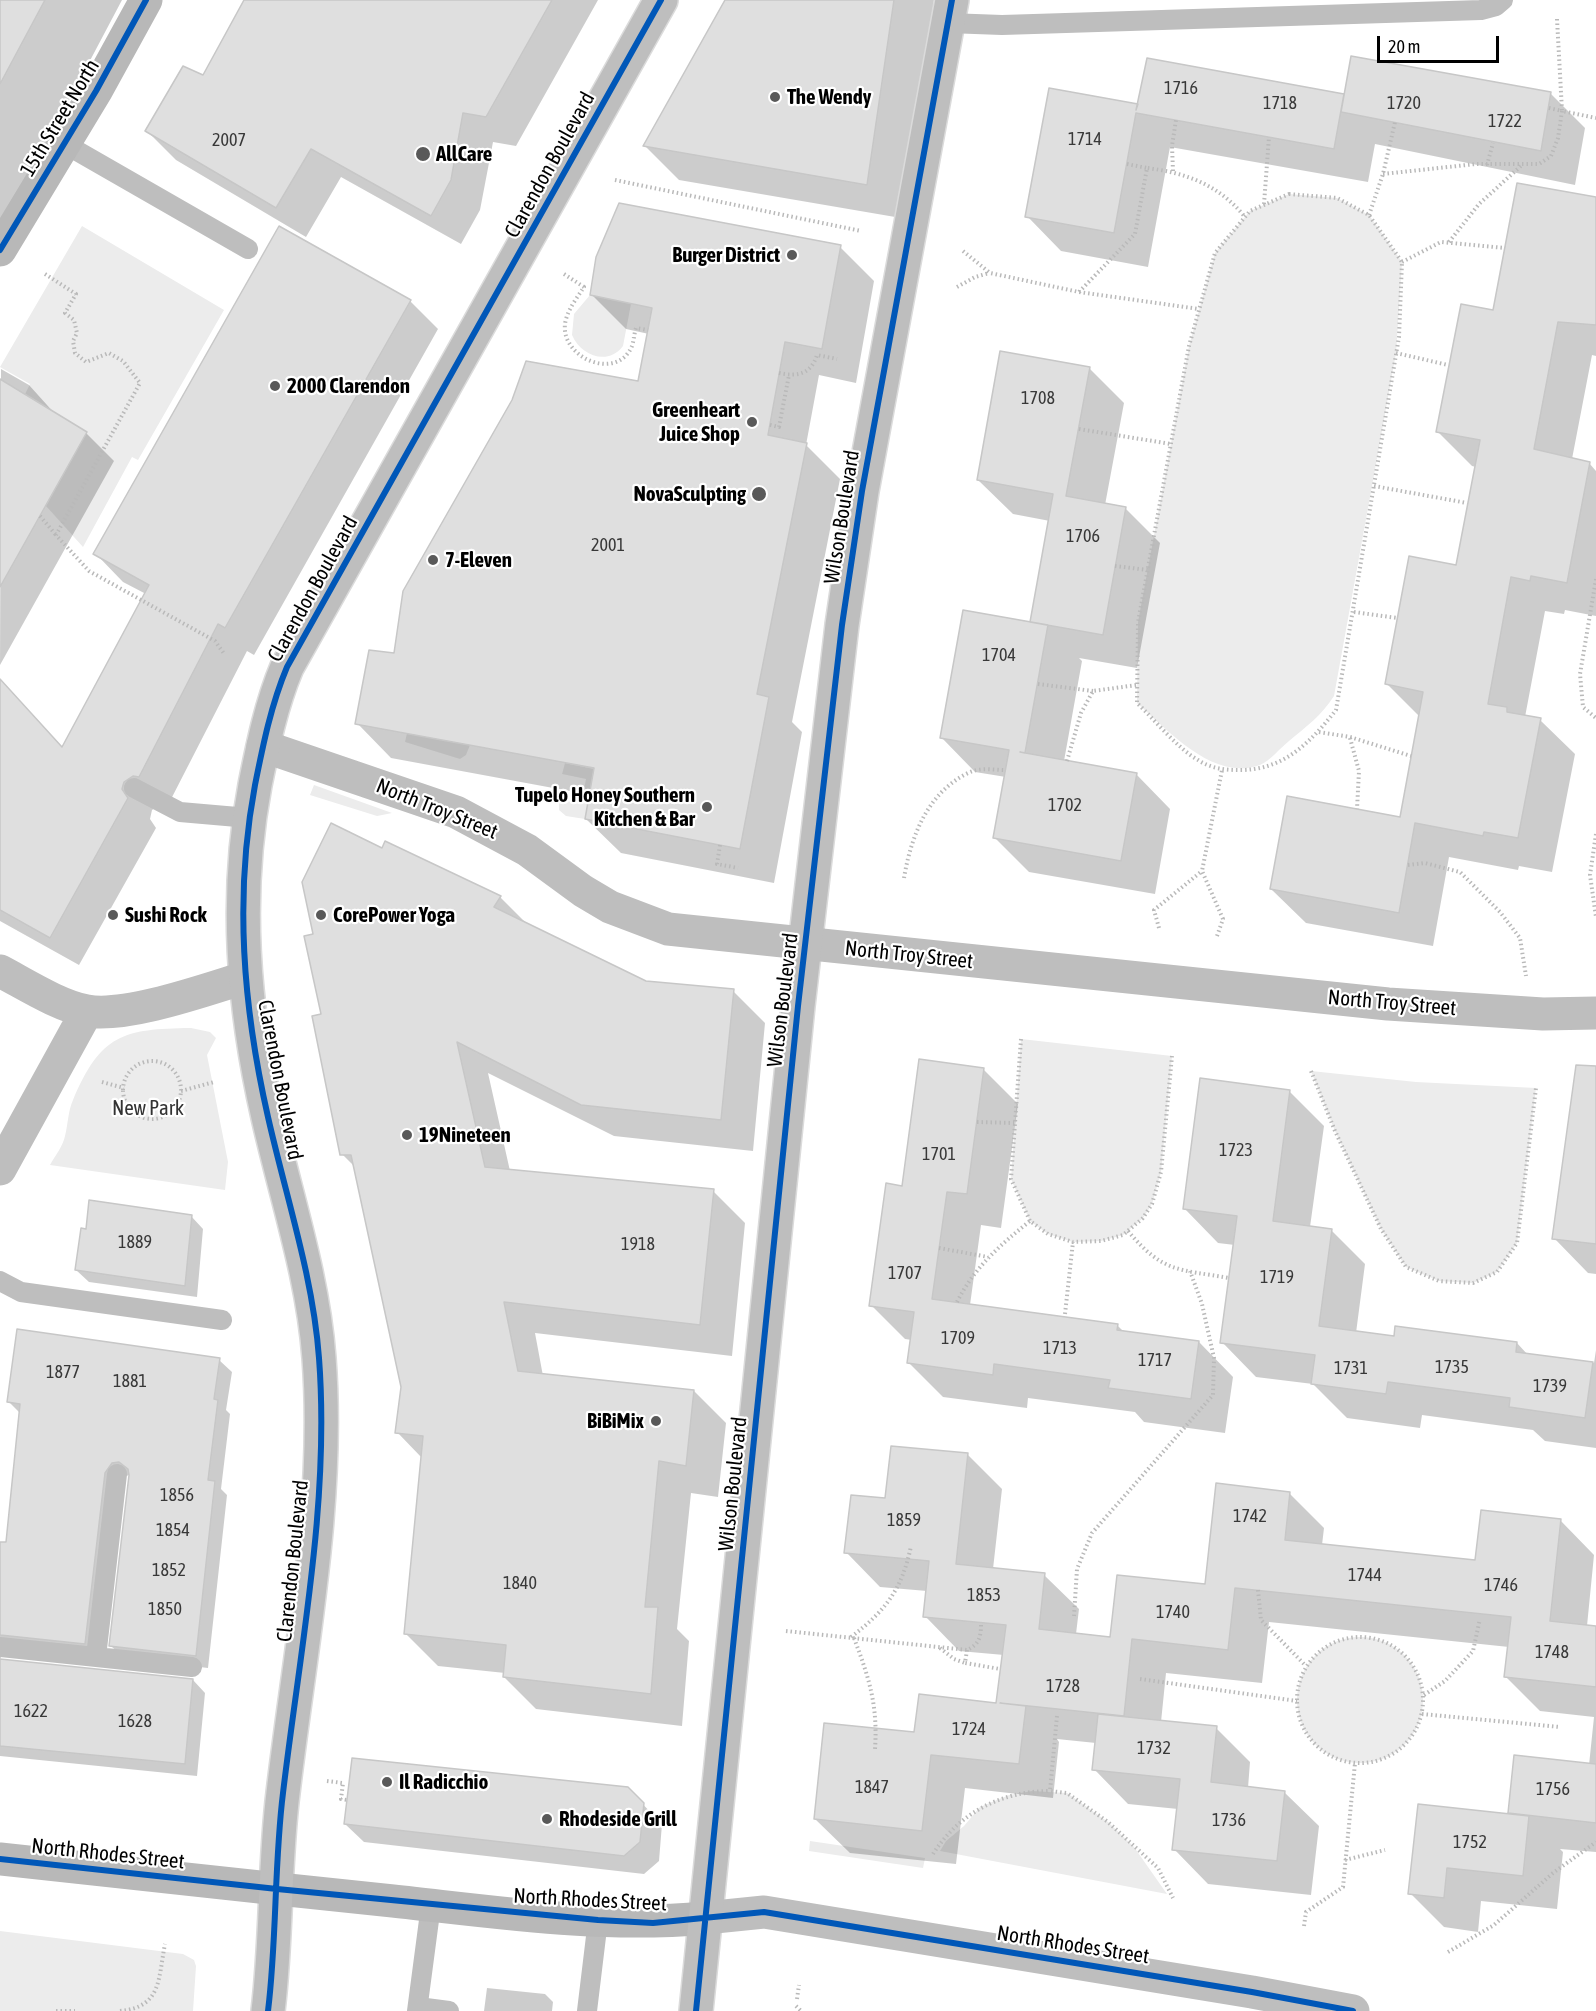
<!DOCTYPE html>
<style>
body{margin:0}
#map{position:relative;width:1596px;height:2011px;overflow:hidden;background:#fff;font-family:"Asap Condensed",sans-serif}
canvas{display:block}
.scale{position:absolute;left:1377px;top:36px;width:122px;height:27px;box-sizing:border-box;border:3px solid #000;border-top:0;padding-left:8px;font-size:18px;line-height:21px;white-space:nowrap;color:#000;-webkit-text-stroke:4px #fff;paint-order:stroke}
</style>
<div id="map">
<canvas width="1596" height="2011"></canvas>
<div class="scale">20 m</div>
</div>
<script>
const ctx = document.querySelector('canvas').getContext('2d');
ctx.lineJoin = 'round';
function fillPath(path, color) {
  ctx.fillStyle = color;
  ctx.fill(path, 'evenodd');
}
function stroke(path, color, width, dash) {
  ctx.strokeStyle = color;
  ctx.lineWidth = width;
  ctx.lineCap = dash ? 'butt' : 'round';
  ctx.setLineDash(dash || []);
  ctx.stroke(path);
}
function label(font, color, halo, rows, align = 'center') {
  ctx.font = font + ' "Asap Condensed",sans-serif';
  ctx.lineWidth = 4.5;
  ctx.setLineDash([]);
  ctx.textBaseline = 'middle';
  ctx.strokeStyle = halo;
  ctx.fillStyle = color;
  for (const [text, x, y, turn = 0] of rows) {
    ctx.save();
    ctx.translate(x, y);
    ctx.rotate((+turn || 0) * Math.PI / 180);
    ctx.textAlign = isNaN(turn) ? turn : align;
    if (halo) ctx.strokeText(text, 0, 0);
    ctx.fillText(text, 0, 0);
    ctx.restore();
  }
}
fillPath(new Path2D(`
 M1289 194 1337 198 1369 215 1402 262 1396 353 1334 696C1322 715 1306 727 1289 741 1280 748 1270 761 1260 765 1213 782 1168 730 1137 703L1138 622 1189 346 1215 253 1250 211Z
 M82 226 224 310 138 460 132 457 83 547 46 506 87 432 25 394 30 384 0 367Z
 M590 295 631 304 623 346C608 366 581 356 572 335L574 314Z
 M407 733 470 745 466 755 460 759 405 742Z
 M565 763 594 769 585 819 566 816 559 810V800L581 803 586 779 562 774Z
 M314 785 392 813 377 816 310 795Z
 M191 1028 210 1032 216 1038 207 1055 228 1162 225 1190 50 1165C55 1156 63 1146 65 1136 68 1124 68 1111 73 1100 101 1034 123 1029 191 1028Z
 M1021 1039 1172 1056 1161 1172 1152 1204 1143 1218 1123 1235 1101 1241 1073 1242 1048 1234 1030 1221 1011 1179Z
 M1311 1071 1416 1082 1536 1088 1517 1243 1497 1272 1473 1283 1439 1281 1406 1267 1381 1229 1335 1131Z
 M1297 1700a63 63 0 1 1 126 0a63 63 0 1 1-126 0Z
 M1032 1791 1067 1793 1108 1822 1134 1847 1167 1894 940 1851 946 1841 964 1826 980 1807 1009 1795Z
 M810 1841 925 1858 923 1868 809 1851Z
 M0 1931 183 1954 194 1960 196 1966 193 2011H0Z`), '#ececec');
fillPath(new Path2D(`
 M0 0H122L0 231Z
 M245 0H598L516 146 493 142 480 210 461 244 341 177 306 237 176 160 147 131 203 77Z
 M726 0H934L901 218 679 180 645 146Z
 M1551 94 1585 128 1575 185 1375 144 1368 182 1170 147 1148 267 1061 251 1027 216 1137 105 1343 95Z
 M1596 199V356L1592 355 1572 459 1589 463 1596 471V616L1565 610 1564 614 1545 611 1525 717 1540 720 1575 754 1552 872 1519 866 1518 870 1449 857 1433 946 1306 923 1271 889 1401 819 1420 717 1386 683 1457 567 1476 467 1472 466 1438 432 1495 312Z
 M840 247 874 281 856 383 819 375 806 445 840 479 792 722 802 732 774 883 621 853 586 819 591 795 391 758 357 723 395 655 639 383 649 334 626 329 592 295Z
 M410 301 438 329 254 655 247 651 168 805 162 804 152 810 150 819 156 828 79 965 0 921V679L63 748 146 594 123 582 95 553Z
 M1089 368 1124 403 1105 505 1125 508 1160 543 1137 668 1079 658 1082 661 1064 761 1136 774 1170 809 1155 894 1029 872 994 837 1006 777 975 772 941 737 1034 624 1050 521 1013 514 978 480Z
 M1 369 29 385 56 415 86 433 114 461 0 665Z
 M383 850 500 897 529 926 645 983 733 991 765 1023 753 1151 614 1136 488 1073 510 1171 713 1191 745 1223 732 1356 535 1333 543 1376 694 1391 726 1423 718 1497 691 1493 677 1629 689 1641 682 1726 536 1709 504 1677 505 1673 438 1666 405 1633 422 1458 397 1432 402 1387 355 1167 342 1154 315 935Z
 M983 1069 1018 1104 1001 1228 981 1225 970 1305 1117 1325 1124 1332 1199 1342 1233 1377 1225 1433 1144 1422 1135 1412 1028 1398 1027 1408 943 1397 909 1363 912 1340 905 1339 871 1305 903 1187Z
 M1290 1092 1324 1126 1310 1227 1331 1230 1365 1264 1356 1333 1395 1338 1517 1343 1528 1355 1594 1363 1596 1350V1448L1545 1441 1533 1430 1422 1415 1420 1428 1347 1418 1313 1384 1256 1377 1222 1342 1235 1245 1218 1243 1184 1208Z
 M1596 1117V1274L1588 1273 1554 1238Z
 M191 1216 203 1229 197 1297 89 1282 76 1270Z
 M219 1360 232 1372 226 1410 230 1414 221 1489 227 1495 208 1668 124 1658 111 1646 131 1474 120 1479 98 1656 3 1652 0 1660V1543L7 1544 20 1413 9 1402Z
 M968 1455 1002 1489 993 1569 1044 1575 1079 1609 1076 1634 1111 1638 1207 1586 1289 1493 1324 1528 1322 1545 1476 1561 1560 1520 1594 1555 1587 1626 1596 1627V1852L1560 1849 1563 1852 1557 1909 1481 1901 1478 1932 1444 1927 1410 1893 1512 1816 1509 1812 1589 1765 1594 1717 1540 1711 1506 1677 1509 1647 1269 1622 1262 1683 1166 1673 1161 1722 1216 1728 1250 1762 1248 1788 1284 1792 1319 1826 1311 1895 1208 1884 1174 1849 1178 1809 1128 1804 1094 1769 1096 1743 1057 1739 1059 1742 1053 1798 965 1788 956 1864 850 1853 815 1819 998 1704 1004 1655 959 1651 925 1616 927 1591 880 1587 846 1552 886 1500Z
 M0 1661 193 1680 205 1693 197 1776 0 1756Z
 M628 1789 662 1824 659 1861 644 1874 364 1842 345 1824Z
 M487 1988 545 1994 553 2002 552 2011H484Z`), '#0003');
const building = new Path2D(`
 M0 0H45L0 84Z
 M244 0H552L486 117 463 113 451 180 431 216 311 149 276 208 145 131 183 66 203 75Z
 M725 0H894L867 185 643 146Z
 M1351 56 1551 92 1541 151 1341 112Z
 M1147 58 1344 94 1334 149 1136 113 1114 233 1025 217 1049 88 1138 104 1136 110Z
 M1517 183 1596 197V325L1558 322 1534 449 1590 462 1567 583 1531 576 1530 581 1511 577 1488 704 1507 707V712L1541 718 1518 838 1484 832 1483 836 1415 823 1399 913 1270 889 1287 796 1400 817 1423 692 1385 684 1409 556 1456 565 1480 440 1436 432 1461 304 1493 310Z
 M619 203 841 245 822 349 785 342 768 435 807 443 757 694 769 697 740 849 585 819 594 768 355 724 369 650 394 653 403 591 512 400 526 361 638 381 652 308 590 295 596 257Z
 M279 226 411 300 225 628 218 624 139 777 133 776 124 782 122 789 128 798 50 938 0 910V679L62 747 149 585 93 554Z
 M1000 351 1090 367 1066 496 1126 507 1103 635 1030 622 1053 494 977 480Z
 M0 379 87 432 0 587Z
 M963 610 1048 625 1025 753 1020 752 1137 773 1121 861 993 838 1009 750 940 738Z
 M331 823 382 848 385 841 501 896 494 907 646 981 734 989 721 1120 581 1105 457 1042 485 1167 714 1189 700 1325 504 1302 518 1371 694 1390 686 1466 659 1461 645 1607H658L651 1694 503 1677 506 1645 404 1634 423 1436 395 1433 401 1387 351 1155H340L312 1016 321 1014 304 936 313 934 302 882Z
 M919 1059 984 1068 967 1194 947 1192 932 1299 1118 1324 1117 1330 1199 1341 1191 1399 1108 1388 1110 1380 994 1364 993 1375 907 1363 914 1312 869 1306 886 1183 902 1186Z
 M1576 1065 1596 1066V1244L1552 1239Z
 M1200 1078 1290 1090 1273 1221 1332 1229 1319 1326 1394 1336 1395 1326 1517 1342 1516 1352 1593 1362 1585 1418 1509 1407 1510 1398 1388 1382 1386 1394 1311 1384 1315 1355 1220 1343 1237 1216 1183 1209Z
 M89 1200 192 1215 185 1286 75 1270 81 1228 86 1229Z
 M17 1329 220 1358 214 1399 218 1400 208 1480 215 1481 196 1656 109 1646 129 1475 128 1469 119 1462 112 1463 105 1473 85 1644 0 1635V1542H6L20 1404 7 1402Z
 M891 1446 968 1453 956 1564 1045 1573 1039 1629 1110 1637 1117 1575 1205 1584 1216 1483 1290 1492 1285 1540 1475 1560 1481 1510 1561 1519 1550 1621 1596 1626V1687L1504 1677 1511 1617 1235 1588 1228 1650 1132 1639 1124 1716 1000 1703 1026 1706 1019 1764 931 1755 922 1831 814 1819 824 1723 914 1732 919 1694 996 1703 1006 1625 923 1617 929 1561 844 1553 851 1495 885 1498Z
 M0 1659 193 1679 185 1764 0 1746Z
 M1098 1714 1217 1726 1211 1782 1285 1791 1277 1861 1172 1850 1180 1779 1092 1770Z
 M1514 1755 1596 1764V1823L1508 1813Z
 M352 1758 628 1787 644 1803 640 1842 624 1856 344 1824Z
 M1418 1804 1529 1816 1523 1876 1447 1868 1444 1898 1408 1894Z`);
fillPath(building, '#dfdfdf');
stroke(building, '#c7c7c7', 1.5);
const primary = new Path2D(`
 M268 2011C277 1938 274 1865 283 1793 300 1649 330 1502 319 1358 313 1276 286 1197 268 1117 243 1007 234 897 255 785 263 745 271 705 287 667L661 0
 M696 2011 798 1006 842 625 862 491 952 0`);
stroke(primary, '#dbdbdb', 36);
stroke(new Path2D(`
 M1557 19 1562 111 1596 118
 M1127 164 1147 168
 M1487 165 1493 143
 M1173 171 1172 146 1176 120
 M1383 174 1476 164H1539L1551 156 1558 138 1562 111 1549 108
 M615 180 861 231
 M1289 194 1337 198 1369 215 1402 262 1399 337 1336 710C1310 743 1283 771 1238 770 1224 770 1210 768 1198 760 1177 748 1155 720 1137 703L1138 622 1189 346 1215 253 1250 211Z
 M1264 204 1269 137
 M1369 215 1383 174 1395 122
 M1449 242 1479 204 1522 165
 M963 251 990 273 1079 292 1199 309
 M1402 262 1441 242 1505 248
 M45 274 76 294 65 313 74 320 77 333 73 341 75 353 86 362 109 353 123 361 140 383 56 535 89 571 215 641 225 655
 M564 274 584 287C577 298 567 310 565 324 561 358 617 382 632 346 634 340 634 334 636 328L648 330
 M957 287 975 277 989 273
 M1079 292 1135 234 1147 168C1187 173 1219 185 1245 217
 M1396 353 1448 365
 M779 373C798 377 811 374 817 355L837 359
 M770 425 779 427 789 375
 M1079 429 1171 444
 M1374 486 1467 503
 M40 516 56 535
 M1115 566 1148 570
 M1596 579 1580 674 1583 707 1596 718
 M1354 612 1397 618
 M1038 684 1093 691
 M1319 732 1350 737 1411 756
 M1350 738 1359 771 1357 809
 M1067 761 1081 713 1093 691 1137 685
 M1596 834 1590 875 1596 917
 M720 845 717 864 738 868
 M1408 865 1425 863 1460 872 1500 912 1520 938 1526 976
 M904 878C911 837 927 793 968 773 979 767 993 770 1005 770
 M1159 928 1154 910 1202 871
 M1217 936 1223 919 1202 871 1222 770
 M1021 1039 1011 1179 1030 1221 1048 1234 1073 1242 1101 1241 1123 1235 1143 1218 1152 1204 1161 1172 1172 1056
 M123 1090a29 29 0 1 1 58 0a29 29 0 1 1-58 0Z
 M1311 1071 1335 1131 1381 1229 1406 1267 1439 1281 1473 1283 1497 1272 1517 1243 1536 1088
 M102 1082 124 1088
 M181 1091 214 1082
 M977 1122 1014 1123
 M1128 1231C1163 1273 1178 1269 1229 1278
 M939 1248 988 1257
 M957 1302C974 1268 1000 1245 1030 1221
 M1065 1314 1073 1242
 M1258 1590 1261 1620 1306 1666
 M1074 1616 1077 1569 1092 1533 1213 1395 1214 1358 1202 1304 1190 1271
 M786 1631 967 1650C980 1644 981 1636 981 1623
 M1297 1700a63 63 0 1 1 126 0a63 63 0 1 1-126 0Z
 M851 1637C885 1611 902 1590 911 1546
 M854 1638C869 1678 878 1705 875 1749
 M940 1648 954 1659 965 1663
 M967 1650 965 1663 1000 1669
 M1140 1679 1297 1701
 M1424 1695 1445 1681 1473 1651 1480 1619
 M1422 1714 1560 1727
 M1057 1716 1050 1791 1067 1793 1108 1822 1158 1868 1173 1898
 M327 1781 343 1783 341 1799 347 1800
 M933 1854C959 1813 1001 1791 1050 1791
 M1345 1860 1385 1850
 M1304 1926 1306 1912 1343 1887 1355 1763
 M1448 1952 1494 1925 1553 1873 1596 1842
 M797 1999 799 1985
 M796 2006 801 2011
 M56 2011H75
 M120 2011C162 2007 158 1979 165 1944`), '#b9b9b9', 4, [1.5, 3]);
stroke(new Path2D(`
 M948 23 1002 25 1481 10 1496 6 1503 0
 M65 144 248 249
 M134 788 180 812 249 818
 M0 1281 21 1292 222 1320
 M0 1647 192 1667
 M96 1657 117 1474
 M418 2007 449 2011
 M417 2011 431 1905
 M587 2011 598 1920`), '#bebebe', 20);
stroke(new Path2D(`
 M263 746 456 812 527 850 583 891 610 907 668 929 1388 1004 1543 1014 1596 1013
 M0 971C25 984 59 1006 87 1011 126 1018 205 990 244 978
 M0 1169 87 1011
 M705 1918 764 1912 1252 1992 1353 2011`), '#bebebe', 33);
stroke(new Path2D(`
 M0 250 96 91 146 0
 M0 1859C131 1874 262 1887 393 1901 496 1912 601 1928 705 1918`), '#b8b8b8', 33);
stroke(primary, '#bebebe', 33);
stroke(new Path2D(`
 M0 250 96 91 146 0
 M0 1859 277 1889 598 1920 653 1923 764 1912 1252 1992 1353 2011
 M268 2011C277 1938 274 1865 283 1793 300 1649 330 1502 319 1358 313 1276 286 1197 268 1117 243 1007 234 897 255 785 263 745 271 705 287 667L661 0
 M696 2011 798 1006 842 625 862 491 952 0`), '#0057b8', 6);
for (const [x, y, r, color] of [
 [775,97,6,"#595959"],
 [423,154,8,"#595959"],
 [792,255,6,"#595959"],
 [275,386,6,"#595959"],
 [752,422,6,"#595959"],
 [759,494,8,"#595959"],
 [433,560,6,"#595959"],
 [707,807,6,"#595959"],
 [113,915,6,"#595959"],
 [321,915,6,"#595959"],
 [407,1135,6,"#595959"],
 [656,1421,6,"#595959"],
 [387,1782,6,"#595959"],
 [547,1819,6,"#595959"]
]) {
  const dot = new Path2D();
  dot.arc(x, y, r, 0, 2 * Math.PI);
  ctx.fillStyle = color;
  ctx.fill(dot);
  stroke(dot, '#fff', 2);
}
label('18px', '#383838', null, [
 ["1716",1181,88],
 ["1718",1280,103],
 ["1720",1404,103],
 ["1722",1505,121],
 ["1714",1085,139],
 ["2007",229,140],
 ["1708",1038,398],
 ["1706",1083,536],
 ["2001",608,545],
 ["1704",999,655],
 ["1702",1065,805],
 ["1723",1236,1150],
 ["1701",939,1154],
 ["1889",135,1242],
 ["1918",638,1244],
 ["1707",905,1273],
 ["1719",1277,1277],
 ["1709",958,1338],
 ["1713",1060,1348],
 ["1717",1155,1360],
 ["1735",1452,1367],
 ["1731",1351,1368],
 ["1877",63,1372],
 ["1881",130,1381],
 ["1739",1550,1386],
 ["1856",177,1495],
 ["1742",1250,1516],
 ["1859",904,1520],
 ["1854",173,1530],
 ["1852",169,1570],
 ["1744",1365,1575],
 ["1840",520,1583],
 ["1746",1501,1585],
 ["1853",984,1595],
 ["1850",165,1609],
 ["1740",1173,1612],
 ["1748",1552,1652],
 ["1728",1063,1686],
 ["1622",31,1711],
 ["1628",135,1721],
 ["1724",969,1729],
 ["1732",1154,1748],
 ["1847",872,1787],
 ["1756",1553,1789],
 ["1736",1229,1820],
 ["1752",1470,1842]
]);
label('bold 21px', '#000', '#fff', [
 ["The Wendy",787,97],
 ["AllCare",436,154],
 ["Burger District",780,255,"right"],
 ["2000 Clarendon",287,386],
 ["Greenheart",740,410,"right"],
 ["Juice Shop",740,434,"right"],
 ["NovaSculpting",746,494,"right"],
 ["7-Eleven",445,560],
 ["Tupelo Honey Southern",695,795,"right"],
 ["Kitchen & Bar",695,819,"right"],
 ["Sushi Rock",125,915],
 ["CorePower Yoga",333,915],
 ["19Nineteen",419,1135],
 ["BiBiMix",644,1421,"right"],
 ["Il Radicchio",399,1782],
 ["Rhodeside Grill",559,1819]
], 'left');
label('21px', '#000', '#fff', [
 ["15th Street North",60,118,-59],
 ["Clarendon Boulevard",550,165,-61],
 ["Wilson Boulevard",842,517,-81],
 ["Clarendon Boulevard",313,589,-61],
 ["North Troy Street",437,809,22],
 ["North Troy Street",909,955,6],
 ["Wilson Boulevard",783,1000,-83],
 ["North Troy Street",1392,1003,5],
 ["Clarendon Boulevard",280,1080,79],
 ["Wilson Boulevard",733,1484,-84],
 ["Clarendon Boulevard",293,1561,-84],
 ["North Rhodes Street",108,1854,6],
 ["North Rhodes Street",590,1900,3],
 ["North Rhodes Street",1073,1945,9]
]);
label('21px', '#333', '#fff', [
 ["New Park",148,1108]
]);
</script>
